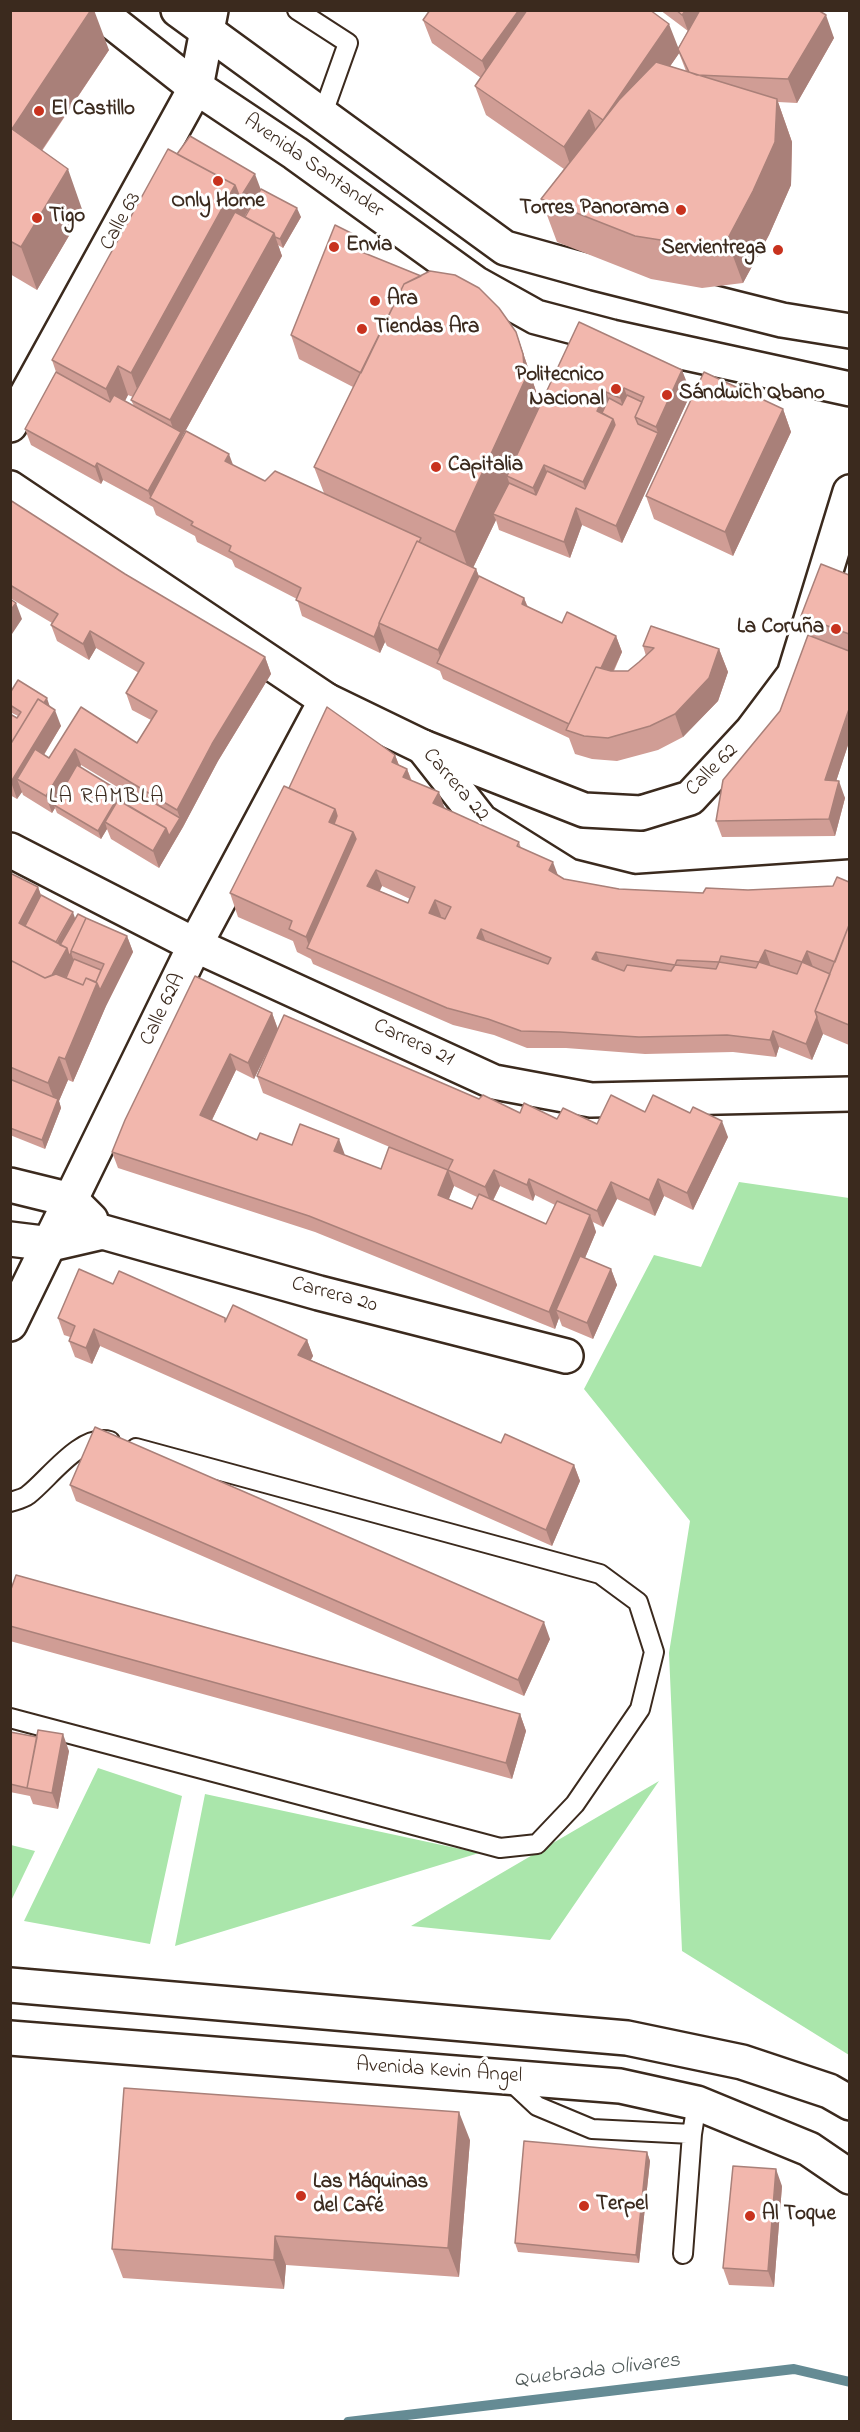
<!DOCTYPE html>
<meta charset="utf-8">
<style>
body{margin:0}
#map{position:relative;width:860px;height:2432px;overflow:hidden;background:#fff;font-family:"Indie Flower",sans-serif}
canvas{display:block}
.frame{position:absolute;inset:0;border:12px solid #3b2a1e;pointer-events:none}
</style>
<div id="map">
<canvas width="860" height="2432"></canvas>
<div class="frame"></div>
</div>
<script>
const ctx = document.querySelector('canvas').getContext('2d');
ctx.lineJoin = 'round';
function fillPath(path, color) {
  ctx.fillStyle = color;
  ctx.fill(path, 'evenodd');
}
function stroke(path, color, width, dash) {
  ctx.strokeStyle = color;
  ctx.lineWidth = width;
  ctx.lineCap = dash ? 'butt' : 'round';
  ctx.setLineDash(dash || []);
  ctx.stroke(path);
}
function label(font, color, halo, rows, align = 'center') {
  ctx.font = font + ' "Indie Flower",sans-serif';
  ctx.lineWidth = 6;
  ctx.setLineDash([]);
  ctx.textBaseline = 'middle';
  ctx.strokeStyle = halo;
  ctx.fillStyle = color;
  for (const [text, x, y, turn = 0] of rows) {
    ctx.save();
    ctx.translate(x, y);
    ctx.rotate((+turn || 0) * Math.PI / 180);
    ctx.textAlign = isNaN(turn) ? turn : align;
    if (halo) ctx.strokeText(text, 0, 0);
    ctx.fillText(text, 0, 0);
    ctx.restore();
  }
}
fillPath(new Path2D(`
 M739 1182 849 1198V2055L682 1951 669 1653 690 1521 584 1389 654 1255 701 1267Z
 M98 1768 182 1796 150 1944 24 1921Z
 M659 1781 550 1940 411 1926Z
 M205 1794 479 1853 175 1946Z
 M11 1845 35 1851 11 1901 10 1845Z`), '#aae6ab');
stroke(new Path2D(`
 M348 2422 794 2369 850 2382`), '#658b94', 10);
const lane = new Path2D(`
 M297 10 348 43 322 116
 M10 1502C16 1500 23 1499 28 1495 49 1479 81 1433 110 1441
 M10 1718 500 1848 537 1844 575 1804 640 1709 654 1652 638 1602 600 1574 136 1448
 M507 2078 537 2106 592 2129 692 2134 697 2103
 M683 2254 692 2134`);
const street = new Path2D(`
 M10 488 326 700
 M423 747 481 821 569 876 633 892 850 877
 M10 850 195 945 494 1082 591 1100 850 1094
 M10 1185 71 1200 91 1220
 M10 1239 51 1244 103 1232 319 1293 566 1356`);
const secondary = new Path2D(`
 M10 425 196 87 211 10
 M10 1324 195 945 326 700 423 747 584 810 641 813 690 798 752 731 794 675 850 492`);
const primary = new Path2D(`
 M97 10 187 81 295 153 475 283 536 317 612 337 850 389
 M178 10 505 248 595 273 782 320 850 331
 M10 1985 627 2038 742 2062 829 2091 850 2103
 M10 2038 620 2086 697 2103 809 2149 850 2177`);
stroke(lane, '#3b2a1e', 22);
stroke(street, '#3b2a1e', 38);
stroke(secondary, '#3b2a1e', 38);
stroke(primary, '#3b2a1e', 38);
stroke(lane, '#fff', 18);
stroke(street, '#fff', 33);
stroke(secondary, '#fff', 33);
stroke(primary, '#fff', 33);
fillPath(new Path2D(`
 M10 10 109 50 42 151 83 212 37 290 10 274Z
 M660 10H818L834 38 797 103 778 102 792 142 791 185 769 235 743 283 702 288 651 279 557 242 541 199 564 169 486 115 475 86 481 78 432 43 423 20 678 48 688 31ZM679 53 686 71 670 66Z
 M177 154 260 190 301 217 283 248 278 245 282 256 182 437 233 465 265 481 324 493 314 467 353 387 299 359 291 335 357 236 363 252 516 332 538 397 539 407 579 322 691 393 622 543 582 525 570 558 499 530 496 520 473 568 476 569 479 576 524 598 528 607 562 623 616 636 622 652 614 671H628L639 662 646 656 643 646 719 649 728 672 718 701 683 737 658 750 617 761 592 759 575 754 569 738 443 679 440 671 387 646 385 642 380 653 302 616 297 599 235 567 232 560 197 542 195 536 156 515 153 507 103 480 101 484 31 445 25 429 56 372 52 360ZM258 194 245 217H244ZM128 395 133 397 131 400 134 406 125 401Z
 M783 409 791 432 733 556 654 519 646 496Z
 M10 500 125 574 265 657 271 674 218 761 183 827 159 868 111 839 107 829 101 839 57 813 55 808 52 813 23 795 22 792 17 799 10 795V714L17 718 18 716 10 712V693L50 707 61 726 44 755 49 758 81 707 137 743 151 720 132 710 126 693 139 673 96 648 89 660 57 641 51 625 52 623 10 598ZM81 765 129 794 124 803 123 802 124 800 80 767Z
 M849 575V742L836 781 845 798 835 836 722 837 716 821 780 711 808 635 801 616Z
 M395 755 399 765 407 769 412 781 445 809 519 842 521 848 564 879 619 889 703 893 748 890 833 886 849 882V1045L823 1034 812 1060 779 1047 776 1057 733 1052 645 1054 566 1048H527L494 1035 453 1025 313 964 311 959 297 952 293 941 238 917 230 893 289 788ZM382 886 410 899 408 903 380 891Z
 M10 873 38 887 41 895 75 919 86 918 127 936 133 952 106 1006 73 1082 68 1080 59 1101 61 1108 45 1149 10 1135V1083L12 1080 10 1077Z
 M272 1013 278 1029 520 1113 557 1119 597 1124 645 1112 728 1137 693 1210 664 1196 655 1216 617 1199 603 1227 593 1222 596 1232 585 1258 611 1269 617 1285 593 1339 562 1326 559 1318 555 1329 315 1232 118 1168 112 1152ZM276 1033 257 1076 263 1093 392 1148 381 1169 345 1155 292 1145 257 1140 212 1120 236 1070 254 1079ZM454 1186 477 1197 472 1209 448 1200ZM500 1186 533 1201 535 1195 555 1205 546 1224 493 1201Z
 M113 1284 225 1318 226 1320 307 1340 313 1356 311 1360 501 1443 574 1465 580 1481 552 1546 100 1346 92 1364 75 1357 69 1341 70 1337 64 1335 58 1318Z
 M70 1485 550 1639 524 1696 76 1501Z
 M10 1592 520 1714 526 1731 512 1779 10 1641Z
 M10 1732 69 1751 58 1809 33 1804 30 1796 10 1792Z
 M470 2140 459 2277 286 2265 284 2289 123 2278 112 2249Z
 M647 2152 650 2161 639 2263 518 2252 515 2243Z
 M782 2186 774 2287 729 2285 723 2268Z`), '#d09d95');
fillPath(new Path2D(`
 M91 10H94L109 50 27 172 12 129Z
 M519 10H541L491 85 482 61Z
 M686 10H704L688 31 682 15Z
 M826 15 834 38 797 103 788 79Z
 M669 24 680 52 613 149 603 120Z
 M777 99 792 142 791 185 769 235 743 283 727 240Z
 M589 110 599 139 574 176 564 147Z
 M68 169 83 212 37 290 21 247Z
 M255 174 261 190 246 214 142 402 131 373 235 185Z
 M297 208 301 217 283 248 280 239Z
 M274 233 282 256 182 437 151 499 148 491 177 439 170 420Z
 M357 236 366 260 352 248Z
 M516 332 538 397 541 423 507 476 511 488 493 514 496 520 470 574 455 532Z
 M118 366 128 395 116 418 106 389Z
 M682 370 691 393 622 543 616 526 658 433 656 427Z
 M624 388 633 412 628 421 620 398Z
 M606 392 615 415 621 442 591 506 583 482 597 411Z
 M783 409 791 432 733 556 725 532Z
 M229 454 235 470 225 461Z
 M97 463 103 480 101 484 95 467Z
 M544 465 553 488 542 512 533 488Z
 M576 508 582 525 570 558 564 542Z
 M476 569 485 593 443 665 438 650Z
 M524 598 530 614 522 604Z
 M16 603 22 619 10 637V611Z
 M379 625 385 642 380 653 374 637Z
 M90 631 96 648 89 660 83 644Z
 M616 636 622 652 583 735 573 726Z
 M719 649 728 672 718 701 683 737 675 714Z
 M265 657 271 674 218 761 183 827 159 868 153 851 166 828 180 818 177 810 212 744Z
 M47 698 50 707 10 758Z
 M849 709V742L831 797 825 780Z
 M55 710 61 726 26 784 17 779 22 792 17 799 11 782Z
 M75 749 81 765 56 806 54 805 55 808 52 813 46 796Z
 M395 755 401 771 392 762Z
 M407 769 413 786 403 777Z
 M839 781 845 798 835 836 829 819Z
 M121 792 124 800 110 825 105 822 107 829 101 839 98 831Z
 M439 792 445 809 433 803Z
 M335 809 343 833 329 822Z
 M353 832 362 856 310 949 306 937Z
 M553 862 559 878 549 870Z
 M376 870 382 886 373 903 367 886Z
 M38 887 44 904 22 931 19 923Z
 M435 900 441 916 435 929 429 913Z
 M73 912 76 921 60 951 54 948Z
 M481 929 487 945 477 938Z
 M127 936 133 952 106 1006 73 1082 65 1059 101 970 104 978Z
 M67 948 71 953 74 961 53 1001 47 985Z
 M765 950 771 967 759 962Z
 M807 951 813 967 802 962Z
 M596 952 602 968 592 959Z
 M272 1013 278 1030 254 1079 248 1063Z
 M817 1017 823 1034 812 1060 806 1044Z
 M773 1031 779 1047 776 1057 770 1040Z
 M230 1054 236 1070 206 1132 200 1115Z
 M59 1057 68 1080 59 1101 61 1108 45 1149 42 1140 56 1105 48 1083Z
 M722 1121 728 1137 693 1210 687 1193Z
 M339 1139 345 1155 334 1151Z
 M448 1170 454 1186 444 1212 438 1195Z
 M494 1170 500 1186 491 1204 485 1187Z
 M529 1179 535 1195 533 1201 527 1185Z
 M658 1179 664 1196 655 1216 649 1200Z
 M611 1182 617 1199 603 1227 597 1211Z
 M590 1215 596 1232 562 1312 556 1310 559 1318 555 1329 549 1312Z
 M611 1269 617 1285 593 1339 587 1323Z
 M94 1329 100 1346 92 1364 86 1348Z
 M307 1340 313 1356 304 1371 298 1355Z
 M574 1465 580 1481 552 1546 546 1530Z
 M544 1622 550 1639 524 1696 518 1680Z
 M520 1714 526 1731 512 1779 506 1763Z
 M63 1734 69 1751 58 1809 52 1793Z
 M459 2112 470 2140 459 2277 448 2248Z
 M647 2152 650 2161 639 2263 636 2255Z
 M776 2169 782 2186 774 2287 768 2271Z
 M275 2236 286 2265 284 2289 274 2260Z`), '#a98079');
const building = new Path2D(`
 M10 10H91L12 129 68 169 21 247 10 241Z
 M430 10H519L482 61 423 20Z
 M527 10H650L669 24 603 120 589 110 564 147 475 86Z
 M676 10H686L682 15Z
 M700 10H818L826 15 788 79 697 75 689 72 678 49Z
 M656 62 777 99 775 142 753 191 727 240 686 244 635 236 541 199 619 100Z
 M190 136 255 174 240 198 235 185 177 154Z
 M168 149 235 185 131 373 118 366 106 389 52 360Z
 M261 189 297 208 280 239 275 237 274 233 245 217Z
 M235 212 274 233 170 420 131 400Z
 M335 225 357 236 352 248 421 276 404 284 361 373 291 335Z
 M430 271 455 275 479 288 499 308 516 332 523 354 525 380 455 532 314 467 404 284Z
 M579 322 682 370 656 427 635 417 644 397 624 388 620 398 606 392 597 411 613 419 583 482 544 465 533 488 507 476Z
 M56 372 110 402 114 395 181 432 148 491 97 463 95 467 25 429Z
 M704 372 783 409 725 532 646 496Z
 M627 395 642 402 635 417 638 424 658 433 616 526 576 508 564 542 493 514 509 483 536 495 547 471 585 489 615 425 613 419 602 413 609 398 622 405Z
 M186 431 229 454 225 461 265 481 275 471 421 538 419 542 417 541 379 623V625L374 637 296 600 301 588 229 551 231 546 191 525 193 522 150 498Z
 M10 500 125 574 265 657 212 744 177 810 75 749 46 796 17 779 35 749 49 758 81 707 137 743 157 711 126 693 144 663 90 631 83 644 51 625 58 614 10 585Z
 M417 541 476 569 438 650 379 623Z
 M821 564 849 575V634L801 616Z
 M479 576 524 598 522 604 562 623 567 612 616 636 601 668 596 667 569 724 437 663Z
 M10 599 16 603 10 611Z
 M651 626 719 649 709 678 675 714 650 726 608 738 584 736 566 730 596 667 611 671H628L639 662 654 648 643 646Z
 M808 635 849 651V709L825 780 839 781 829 819 716 821 723 780 780 711Z
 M18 680 47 698 44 703 38 699 10 745V714L17 718 21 712 10 705V693Z
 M38 699 55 710 11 782 10 745Z
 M327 707 395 755 392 762 407 769 403 777 439 792 433 803 519 842 517 846 553 862 549 870 564 879 619 889 703 893 706 888 748 890 833 886 837 877 849 882V925L835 962 807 951 802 962 830 974 815 1011 817 1017 806 1044 773 1031 770 1040 727 1035 639 1037 560 1032 521 1031 488 1019 447 1008 307 948 356 839 353 832 334 824 337 816 335 809 289 788ZM376 870 415 887 408 903 367 886ZM435 900 451 907 445 919 429 913ZM481 929 517 944 551 958 548 964 477 938ZM765 950 802 962 797 974 759 962ZM596 952 675 965 671 971 627 965 624 971 592 959ZM721 956 759 962 756 968 719 962ZM677 960 719 962 716 969 675 965Z
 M77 765 121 792 98 831 54 805Z
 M284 786 335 809 329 822 353 832 306 937 289 929 292 921 230 893Z
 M132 790 180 818 169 836 166 828 124 803Z
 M118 800 166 828 153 851 105 822Z
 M10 873 38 887 19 923 67 948 52 975 45 978 12 961 10 965Z
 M41 895 73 912 56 942 25 926Z
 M78 914 86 918 71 951V953L69 956 67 948 60 945Z
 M86 918 127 936 100 990 97 983 96 982 104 964 71 951Z
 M849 925V1025L815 1011Z
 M74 959 101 970 96 982 86 978 83 985 66 978Z
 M12 961 45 978 56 974 83 985 86 978 97 983 65 1059 59 1057 48 1083 10 1067V965Z
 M195 976 272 1013 248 1063 230 1054 200 1115 257 1140 260 1133 292 1145 300 1124 339 1139 334 1151 381 1169 389 1147 448 1170 453 1160 257 1076 284 1015 479 1099 483 1095 520 1113 524 1103 557 1119 563 1108 597 1124 611 1095 645 1112 653 1095 690 1113 693 1107 722 1121 687 1193 658 1179 649 1200 611 1182 597 1211 529 1179 527 1185 494 1170 485 1187 448 1170 438 1195 472 1209 479 1194 546 1224 557 1201 590 1215 549 1312 309 1216 112 1152 125 1120Z
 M12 1080 58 1099 42 1140 10 1128V1083Z
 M580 1256 611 1269 587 1323 556 1310Z
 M79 1269 113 1284 119 1271 225 1318V1322L233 1305 307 1340 298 1355 501 1443 505 1434 574 1465 546 1530 94 1329 86 1348 69 1341 75 1326 58 1318Z
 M95 1427 544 1622 518 1680 70 1485Z
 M16 1575 520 1714 506 1763 10 1626V1592Z
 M38 1730 63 1734 52 1793 27 1788Z
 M10 1732 37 1737 27 1788 10 1784Z
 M124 2088 459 2112 448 2248 275 2236 274 2260 112 2249Z
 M524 2141 647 2152 636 2255 515 2243Z
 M733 2166 776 2169 768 2271 723 2268Z`);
fillPath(building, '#f2b7ad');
stroke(building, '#a98079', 1.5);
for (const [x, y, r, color] of [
 [39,111,6,"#c8321e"],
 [218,181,6,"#c8321e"],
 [681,210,6,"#c8321e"],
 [37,218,6,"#c8321e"],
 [334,247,6,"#c8321e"],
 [778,250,6,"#c8321e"],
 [375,301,6,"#c8321e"],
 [362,329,6,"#c8321e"],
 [616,389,6,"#c8321e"],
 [667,395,6,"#c8321e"],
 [436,467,6,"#c8321e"],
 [836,629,6,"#c8321e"],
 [301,2196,6,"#c8321e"],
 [584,2206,6,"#c8321e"],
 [750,2216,6,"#c8321e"]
]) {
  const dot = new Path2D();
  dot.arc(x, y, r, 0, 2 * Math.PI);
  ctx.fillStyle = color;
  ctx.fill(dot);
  stroke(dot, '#fff', 2);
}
label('bold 21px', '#3b2a1e', '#fff', [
 ["El Castillo",51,111],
 ["Only Home",218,203,"center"],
 ["Torres Panorama",669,210,"right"],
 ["Tigo",49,218],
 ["Envia",346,247],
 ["Servientrega",766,250,"right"],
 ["Ara",387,301],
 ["Tiendas Ara",374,329],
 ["Politecnico",604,377,"right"],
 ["Nacional",604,401,"right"],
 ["Sándwich Qbano",679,395],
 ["Capitalia",448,467],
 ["La Coruña",824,629,"right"],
 ["Las Máquinas",313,2184],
 ["del Café",313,2208],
 ["Terpel",596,2206],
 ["Al Toque",762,2216]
], 'left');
label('21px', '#3b2a1e', '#fff', [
 ["Avenida Santander",313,167,35],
 ["Calle 63",122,222,-61],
 ["Calle 62",713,771,-45],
 ["Carrera 22",455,786,49],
 ["Calle 62A",164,1010,-64],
 ["Carrera 21",413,1044,25],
 ["Carrera 20",334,1296,15],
 ["Avenida Kevin Ángel",439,2072,4]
]);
ctx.letterSpacing = '1.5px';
label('22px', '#3b2a1e', '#fff', [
 ["LA RAMBLA",107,798]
]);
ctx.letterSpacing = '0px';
label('italic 22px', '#505a59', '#fff', [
 ["Quebrada Olivares",597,2372,-7]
]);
</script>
